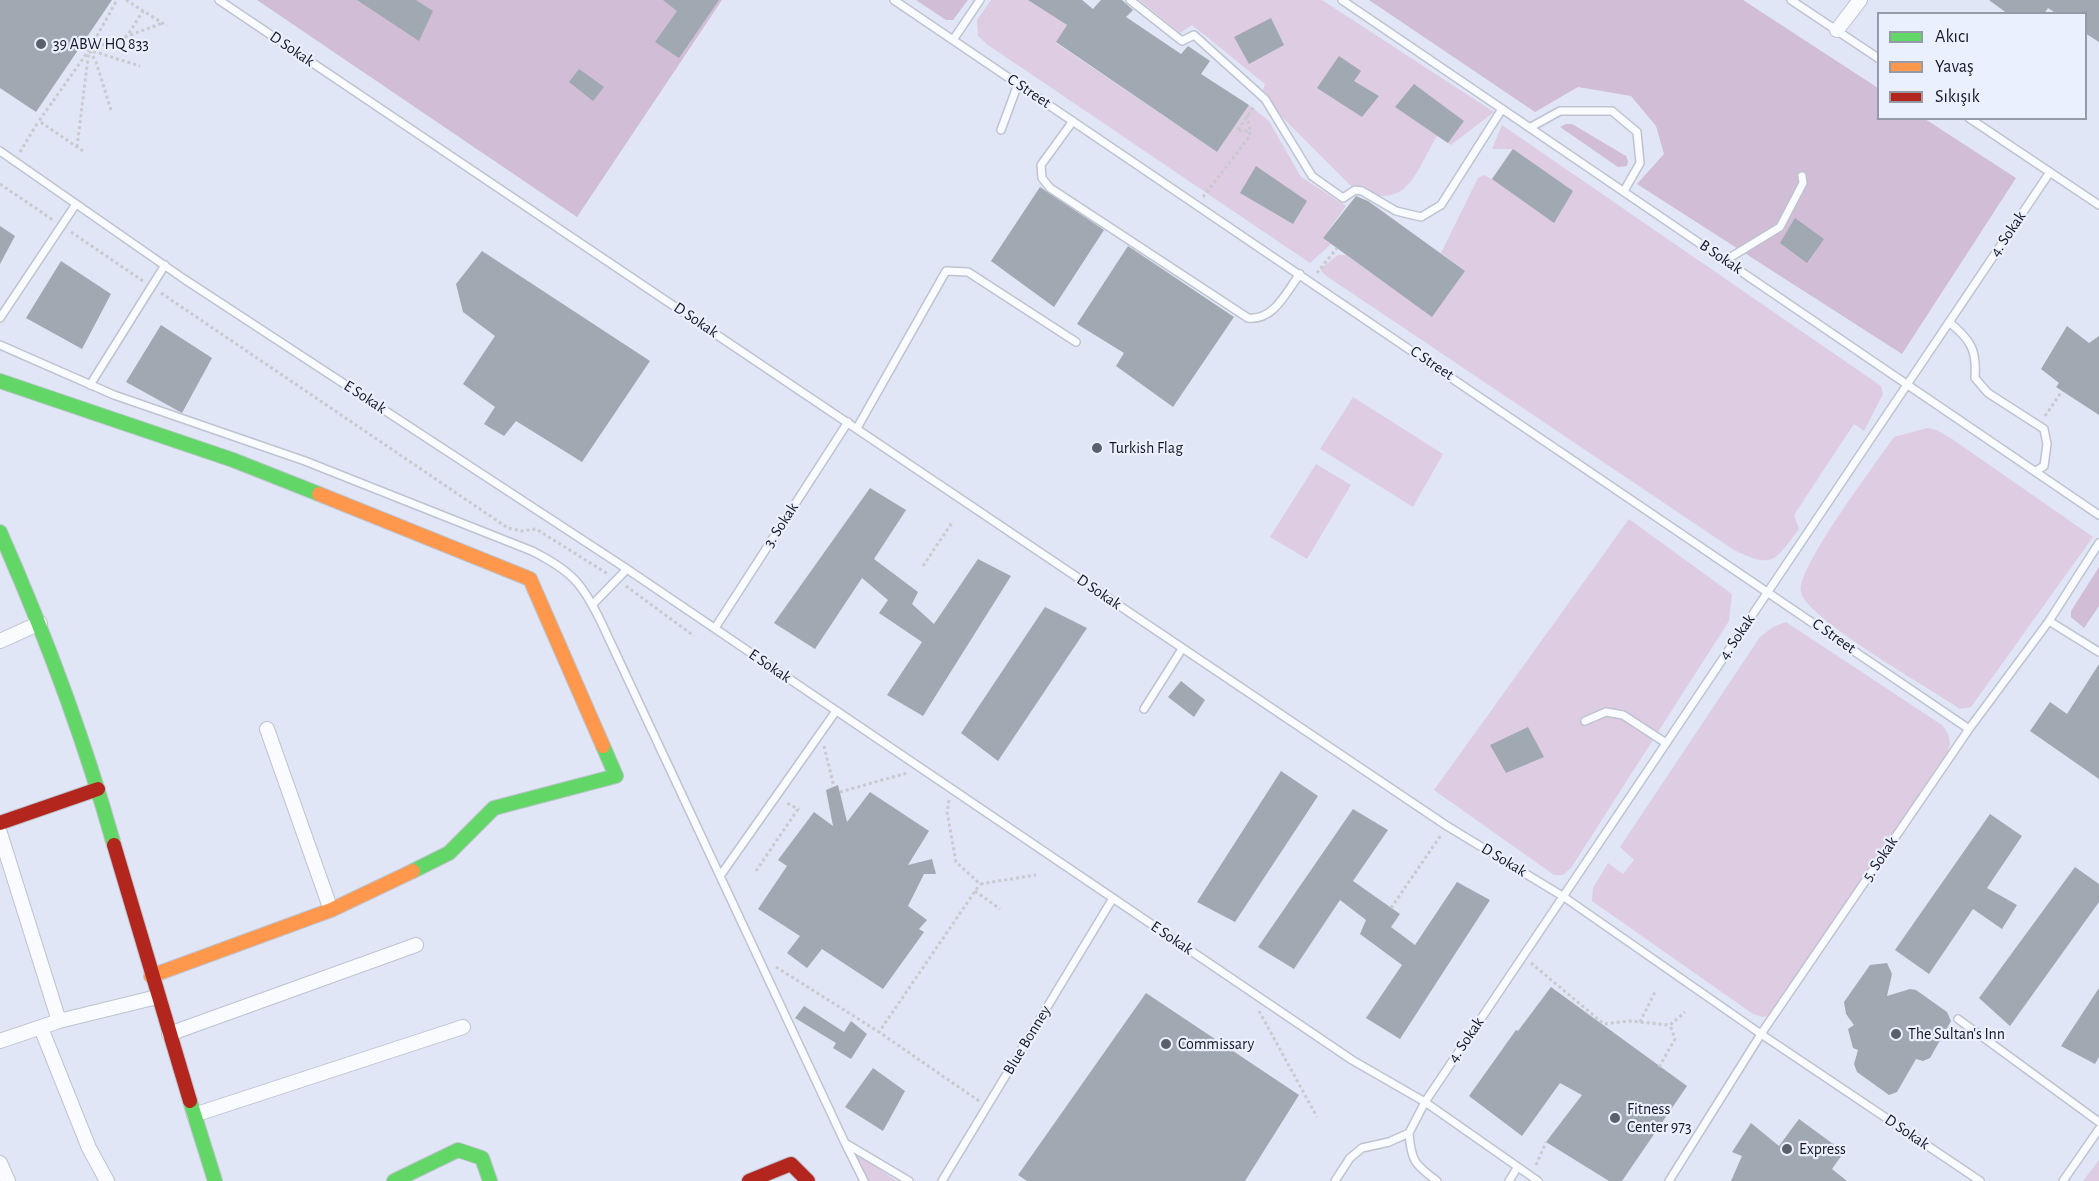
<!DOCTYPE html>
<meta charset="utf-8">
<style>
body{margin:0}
#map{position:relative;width:2099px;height:1181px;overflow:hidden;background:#e0e6f5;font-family:"Alegreya Sans",sans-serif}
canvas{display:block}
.legend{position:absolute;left:1877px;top:12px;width:210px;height:108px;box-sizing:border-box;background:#ebf0fe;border:2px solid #959aa7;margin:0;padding:8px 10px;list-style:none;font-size:18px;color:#141824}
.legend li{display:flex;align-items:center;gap:12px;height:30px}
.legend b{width:30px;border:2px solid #959aa7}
</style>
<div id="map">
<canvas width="2099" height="1181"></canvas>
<ul class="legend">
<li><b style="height:8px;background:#63d668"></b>Akıcı</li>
<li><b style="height:8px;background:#ff974d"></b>Yavaş</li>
<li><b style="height:8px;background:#b3261e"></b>Sıkışık</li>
</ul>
</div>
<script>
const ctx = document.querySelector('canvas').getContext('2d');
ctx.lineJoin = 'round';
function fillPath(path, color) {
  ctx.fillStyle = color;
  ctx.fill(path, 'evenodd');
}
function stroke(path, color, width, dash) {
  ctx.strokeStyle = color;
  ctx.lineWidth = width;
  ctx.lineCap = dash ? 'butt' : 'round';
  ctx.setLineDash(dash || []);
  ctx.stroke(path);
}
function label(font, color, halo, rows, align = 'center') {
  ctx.font = font + ' "Alegreya Sans",sans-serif';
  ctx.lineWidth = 4.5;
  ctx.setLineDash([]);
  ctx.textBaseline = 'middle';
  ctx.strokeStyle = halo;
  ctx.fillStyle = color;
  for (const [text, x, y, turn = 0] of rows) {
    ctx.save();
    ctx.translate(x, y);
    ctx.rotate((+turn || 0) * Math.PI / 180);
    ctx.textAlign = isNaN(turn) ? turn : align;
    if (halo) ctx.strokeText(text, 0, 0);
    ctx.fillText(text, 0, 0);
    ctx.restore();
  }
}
fillPath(new Path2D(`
 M991 0H1033L1032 2 1067 25 1056 43 1217 152 1249 105 1269 121 1301 177 1346 206 1323 238 1331 244 1310 263 988 45 978 36 977 20Z
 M1139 0H1322L1494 112 1451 145 1437 136C1413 176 1409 210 1355 190L1261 96 1265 84 1192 25 1180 33Z
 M1502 125 1881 386 1883 394 1864 431 1854 424 1794 515 1799 529C1775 560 1774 570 1734 550L1325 275 1320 269 1338 255H1346L1432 316 1465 271 1441 253 1478 178 1484 175 1492 179 1512 149H1492Z
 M1353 397 1443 454 1413 507 1320 449Z
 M1927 428 1937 430 1952 439 2093 537 1971 707 1960 709C1933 690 1805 618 1801 592 1796 568 1877 462 1894 437Z
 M1316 464 1351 485 1307 559 1270 537Z
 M1629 519 1732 594 1729 621 1571 868 1563 875H1554L1434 790Z
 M1786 622 1942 725C1949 735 1952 739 1948 751L1771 1015 1763 1017 1753 1014 1592 901 1593 888 1608 863 1623 874 1634 860 1620 847 1760 637 1773 627Z
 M853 1152 897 1181H868Z
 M2099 1160V1181H2083Z`), '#decce2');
fillPath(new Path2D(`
 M257 0H722L577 217Z
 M916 0H968L953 20H946Z
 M1369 0H1743L1878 88V118L1925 119 2016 178 1902 354 1637 184 1664 154 1656 126 1631 96 1578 87 1535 112Z
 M1566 124H1572L1626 156 1628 161 1627 166 1618 167 1560 127Z
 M2099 567V606L2084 628 2071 617V611Z`), '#d1bdd5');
fillPath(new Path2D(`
 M0 0H112L36 112 0 88Z
 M357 0H416L433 11 419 41Z
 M663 0H719L679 58 655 42 677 11Z
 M1028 0H1082L1093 9 1101 0H1122L1133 10 1126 17 1181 54 1188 46 1210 61 1201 74 1249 105 1217 152 1056 42 1067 25Z
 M1989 0H2099V42L2085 33V14H2057L2048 8 2044 14H2008Z
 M1271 18 1284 45 1249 64 1234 37Z
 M1339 56 1361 71 1354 81 1379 96 1362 117 1317 88Z
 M579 69 604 87 593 101 569 82Z
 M1414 84 1464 121 1448 143 1395 107Z
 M1513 149 1573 191 1554 223 1492 179Z
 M1256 166 1307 201 1293 224 1240 193Z
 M1040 187 1104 230 1054 307 991 261Z
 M1356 196 1368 201 1465 271 1432 317 1323 238Z
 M1795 218 1824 239 1807 263 1780 243Z
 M0 226 15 236 0 264Z
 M1128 246 1234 317 1173 407 1116 366 1124 353 1077 324Z
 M482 251 650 361 582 462 516 421 504 436 484 424 495 407 463 384 495 336 463 312 456 284Z
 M61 261 111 294 82 349 26 318Z
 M161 325 212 358 182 413 126 382Z
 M2067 326 2089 343 2099 336V415L2056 387 2059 383 2041 369Z
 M870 488 906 510 874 559 918 592 912 604 934 624 978 559 1011 576 923 716 887 695 922 642 879 613 888 600 862 578 815 649 774 623Z
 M1045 607 1087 628 998 761 961 733Z
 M2099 664V779L2030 731 2050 702 2067 714Z
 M1181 681 1205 700 1194 717 1168 697Z
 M1528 727 1544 757 1506 773 1490 745Z
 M1281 771 1318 796 1235 922 1197 902Z
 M838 785 847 822 870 792 929 831 908 865 932 859 936 874H924L908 906 927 920 919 929 924 932 883 989 822 949 807 968 787 953 800 936 758 909 787 866 778 860 814 812 833 826 826 790Z
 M1353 809 1388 830 1353 881 1400 914 1391 927 1415 945 1457 882 1490 900 1400 1039 1366 1018 1402 965 1360 934 1366 920 1340 900 1294 969 1258 947Z
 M1990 814 2022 836 1987 888 2017 905 2002 929 1973 909 1929 974 1895 950Z
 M2075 867 2099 884V902L2010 1026 1979 998Z
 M1887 963 1892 974 1887 996 1910 989 1916 990 1947 1012 1951 1021 1930 1058 1923 1061 1916 1059 1897 1092 1889 1095 1857 1072 1854 1064 1858 1050 1853 1048 1848 1029 1854 1025 1846 1014 1844 1002 1870 965Z
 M1551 987 1687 1086 1622 1181H1609L1546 1142 1582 1095 1560 1083 1522 1136 1469 1096 1516 1030 1518 1031Z
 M2099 988V1057L2095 1064 2061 1046Z
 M1146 993 1299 1095 1245 1181H1027L1018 1175Z
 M804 1006 844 1032 851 1021 867 1034 851 1059 833 1048 836 1043 795 1018Z
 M873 1068 905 1091 883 1131 845 1107Z
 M1799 1119 1844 1152 1832 1169 1847 1181H1731L1742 1156 1732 1152 1751 1123 1779 1146Z`), '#a0a8b2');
const lane = new Path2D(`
 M219 0 1447 826 1564 897 1761 1034 1980 1181
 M894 0 1969 729
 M1130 0 1182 41 1194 35 1265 99 1312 176 1343 198 1355 190 1362 191 1396 211 1421 217 1441 205 1502 109
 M1342 0 2099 515
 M1791 0 1878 58
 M953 40 980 0
 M1969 118 2099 205
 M1073 121 1041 165 1042 178 1050 188 1248 318C1274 321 1286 292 1300 274
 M1531 127 1560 111H1612L1637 132 1640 163 1624 191
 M1001 130 1018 84
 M0 151 184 279 627 569 1352 1060 1425 1102 1538 1181
 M1726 260 1780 227 1803 183 1802 176
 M0 318 76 204
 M1949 322C1971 340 1977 350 1975 378L1988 393 2044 429 2047 444 2044 466 2036 471
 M0 345 114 395 305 461 532 551C572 571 583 584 602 624L845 1143 909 1181
 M90 385 165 265
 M857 428 946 271 968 272 1076 342
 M593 604 627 569
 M2049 621 2099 652
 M715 628 848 422
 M1144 709 1182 649
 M1585 721 1606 712 1623 715 1666 743
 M720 876 836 711
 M1958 1019 2099 1122
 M1409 1133C1411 1161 1415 1165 1437 1181
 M845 1143 864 1181
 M942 1181 1113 898
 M1335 1181 1350 1158 1362 1148 1389 1142 1409 1133 1425 1102 2050 172
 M1509 1181 1517 1168
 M1669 1181 1761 1034 1969 729 2049 621 2099 543
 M2063 1181 2099 1129`);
const street = new Path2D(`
 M1837 30 1860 0
 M0 641 40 623
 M267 729 331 910
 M0 833 59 1021
 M41 1028 89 1148 107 1181
 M169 1034 416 945
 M0 1041 59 1021 157 997
 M194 1115 463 1027
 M0 1163 8 1181`);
const fast = new Path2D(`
 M0 381 233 460 319 494
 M0 532C45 634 84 738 114 845
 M413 871 449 853 494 808 616 776 603 746
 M190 1101 215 1181
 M394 1181 458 1150 482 1158 490 1181`);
const slow = new Path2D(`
 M319 494 530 579 603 746
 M151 976 331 910 413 871`);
const jam = new Path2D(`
 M0 823 98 789
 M114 845 190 1101
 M749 1181 791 1164 808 1181`);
stroke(lane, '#bec3d0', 10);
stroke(street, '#bec3d0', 16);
stroke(fast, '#bec3d0', 16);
stroke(slow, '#bec3d0', 16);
stroke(jam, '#bec3d0', 16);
stroke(new Path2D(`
 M126 0 167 26
 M129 33 143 11
 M111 110 96 62 89 50 163 23
 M1247 115 1250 131
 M77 147 89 50 140 66
 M83 151 39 121 89 50 117 0
 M20 152 38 122
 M0 184 53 220
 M1203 197 1249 137 1250 131H1237L1255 105
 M71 232 143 281
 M1317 273 1337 248
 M161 293 508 528 521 531 536 529 608 574
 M2045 416 2062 391
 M923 566 953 521
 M626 586 694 636
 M824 746 834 787
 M840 792 907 773
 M949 800 947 812 956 862 980 884 1036 875
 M756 871 798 809 785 802
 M975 891 1000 909
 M1391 908 1441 835
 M1531 963 1604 1024 1629 1021 1670 1025 1685 1012
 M776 967 879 1032
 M1259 1011 1317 1117
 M1640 1022 1655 992
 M1659 1067 1675 1039 1670 1025
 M979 1101 879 1032 980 884
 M1536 1165 1546 1142`), '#c8cacf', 3, [3, 3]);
stroke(lane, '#fafbfe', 7);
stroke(street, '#fafbfe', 14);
stroke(fast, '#63d668', 14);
stroke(slow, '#ff974d', 14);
stroke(jam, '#b3261e', 14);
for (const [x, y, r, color] of [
 [41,44,6,"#5b606d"],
 [1097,448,6,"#5b606d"],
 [1896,1034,6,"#5b606d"],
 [1166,1044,6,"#5b606d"],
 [1615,1118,6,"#5b606d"],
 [1787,1149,6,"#5b606d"]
]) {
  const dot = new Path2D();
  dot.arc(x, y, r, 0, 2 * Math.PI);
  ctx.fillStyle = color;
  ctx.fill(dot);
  stroke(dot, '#ebf0fe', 2);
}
label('16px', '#141824', '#ebf0fe', [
 ["39 ABW HQ 833",53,44],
 ["Turkish Flag",1109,448],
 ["The Sultan's Inn",1908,1034],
 ["Commissary",1178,1044],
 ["Fitness",1627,1109],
 ["Center 973",1627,1127],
 ["Express",1799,1149]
], 'left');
label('16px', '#141824', '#ebf0fe', [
 ["D Sokak",292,49,34],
 ["C Street",1029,91,34],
 ["4. Sokak",2008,234,-56],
 ["B Sokak",1721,257,34],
 ["D Sokak",696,320,34],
 ["C Street",1432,363,34],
 ["E Sokak",365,397,33],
 ["3. Sokak",781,525,-57],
 ["D Sokak",1099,592,34],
 ["C Street",1834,636,35],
 ["4. Sokak",1737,637,-56],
 ["E Sokak",770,666,34],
 ["5. Sokak",1880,859,-56],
 ["D Sokak",1504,860,31],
 ["E Sokak",1172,938,34],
 ["Blue Bonney",1027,1040,-59],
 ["4. Sokak",1466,1040,-56],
 ["D Sokak",1907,1132,34]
]);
</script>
